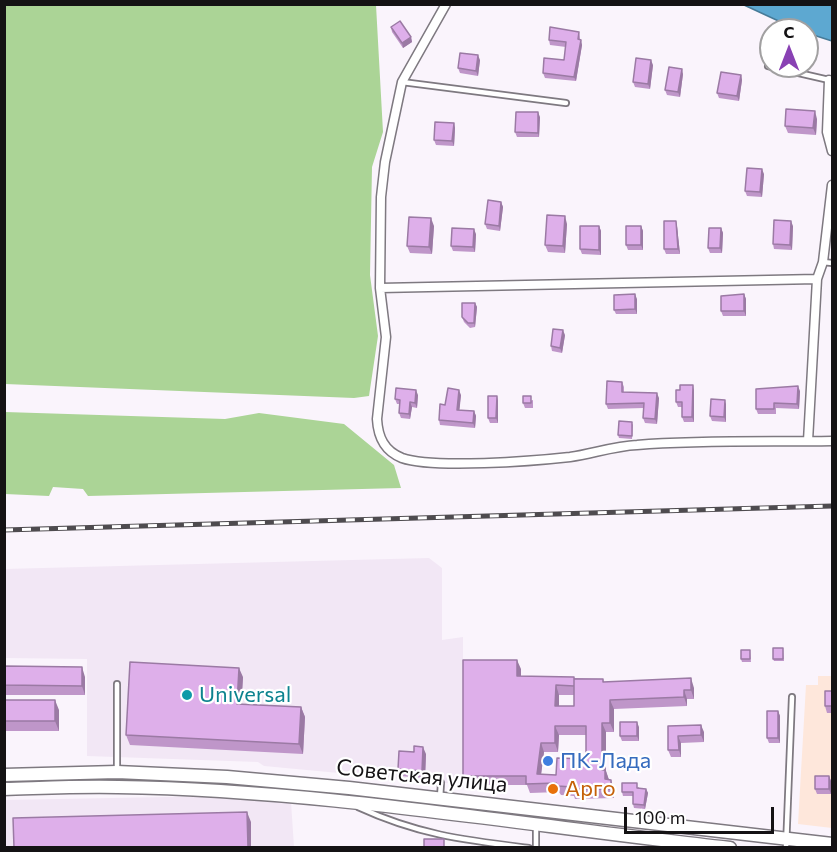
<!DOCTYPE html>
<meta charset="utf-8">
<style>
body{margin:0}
#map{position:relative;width:837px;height:852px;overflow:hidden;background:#faf4fc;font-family:Commissioner,sans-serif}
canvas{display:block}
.frame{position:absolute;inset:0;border:6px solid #141214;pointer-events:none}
.north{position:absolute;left:759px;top:18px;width:60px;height:60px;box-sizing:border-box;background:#fff;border:2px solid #a1a0a1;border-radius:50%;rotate:0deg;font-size:16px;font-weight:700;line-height:24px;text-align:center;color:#141214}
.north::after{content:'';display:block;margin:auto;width:21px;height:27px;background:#8941b4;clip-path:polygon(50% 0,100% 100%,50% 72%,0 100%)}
.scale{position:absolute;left:624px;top:807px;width:150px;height:27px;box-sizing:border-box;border:3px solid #141214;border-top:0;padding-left:8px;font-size:18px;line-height:21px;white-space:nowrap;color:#141214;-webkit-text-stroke:4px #fff;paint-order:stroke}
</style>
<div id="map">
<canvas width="837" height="852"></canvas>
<div class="frame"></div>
<div class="north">С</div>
<div class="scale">100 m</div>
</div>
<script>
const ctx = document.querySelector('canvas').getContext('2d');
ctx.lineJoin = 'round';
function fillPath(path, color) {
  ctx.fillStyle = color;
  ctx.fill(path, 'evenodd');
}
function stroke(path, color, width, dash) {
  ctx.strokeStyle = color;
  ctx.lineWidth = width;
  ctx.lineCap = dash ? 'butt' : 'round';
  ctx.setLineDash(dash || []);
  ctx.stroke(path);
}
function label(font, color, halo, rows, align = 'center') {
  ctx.font = font + ' Commissioner,sans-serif';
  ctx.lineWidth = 4.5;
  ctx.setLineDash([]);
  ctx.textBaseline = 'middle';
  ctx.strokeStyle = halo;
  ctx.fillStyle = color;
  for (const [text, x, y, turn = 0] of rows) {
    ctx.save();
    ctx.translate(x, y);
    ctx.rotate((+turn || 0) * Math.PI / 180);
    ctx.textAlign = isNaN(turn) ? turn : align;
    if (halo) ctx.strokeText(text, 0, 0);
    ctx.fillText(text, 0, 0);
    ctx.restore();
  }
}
fillPath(new Path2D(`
 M818 676H832V828L798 824 806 685H818Z`), '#fee7db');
fillPath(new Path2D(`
 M429 558 442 568V640L463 637V668L466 669 467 785 264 766 258 762 87 756V659L5 658 4 569Z
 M220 796 291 802 294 847H5L4 800Z`), '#f2e7f5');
fillPath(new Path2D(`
 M5 4 376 5 383 132 372 167 370 275 378 336 369 396 354 398 5 384Z
 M5 412 225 419 259 413 344 424 394 465 401 488 88 496 83 489 53 487 49 496 5 494Z`), '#abd496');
const water = new Path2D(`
 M744 5H832V41L807 33V30H798Z`);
fillPath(water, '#5da8d1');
stroke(water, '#477b98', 1.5);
const lane = new Path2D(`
 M768 66 829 80
 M402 82 566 103
 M823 262 832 263
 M117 771V684
 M440 798 441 783
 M358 807C419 835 464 840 529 848
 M536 826V848
 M786 848 792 697`);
const street = new Path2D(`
 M446 4 402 82 385 162 381 197 380 288 386 337 377 419C378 437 384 451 402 458 433 469 534 461 570 457 592 454 614 446 637 445 702 440 768 442 832 441
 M829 80 827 132 832 151
 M817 279 823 262 832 185
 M380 288 817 279 808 441`);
const secondary = new Path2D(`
 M4 775 117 772 227 777 349 788 832 844
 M4 789C42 788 80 786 118 787 323 790 527 826 730 848`);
stroke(lane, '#7e7980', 8);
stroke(street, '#7e7980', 11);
stroke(secondary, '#7e7980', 15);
stroke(lane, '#fff', 4.5);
stroke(street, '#fff', 8);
stroke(secondary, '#fff', 12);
const rail = new Path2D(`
 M4 530 832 506`);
stroke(rail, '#4e4b4f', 5);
stroke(rail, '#fff', 3, [9]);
fillPath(new Path2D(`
 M391 27 411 37 412 42 403 48 392 32Z
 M579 32 580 37V40L582 45 576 81 545 78 543 73 564 60 566 47 550 45 549 40Z
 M480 60 478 76 460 73 458 68Z
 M653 65 650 89 635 87 633 82Z
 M683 74 680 97 667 95 665 90Z
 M741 75 742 80 739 101 719 98 717 93Z
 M540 117 539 137H517L515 132Z
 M817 119 816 135 788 133 785 126Z
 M454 123 455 128 454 146 436 145 434 140Z
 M764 174 762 197 747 196 745 191Z
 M501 202 503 207 500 231 487 229 485 224Z
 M567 224 565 253 548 252 545 245Z
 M434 226 432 254 410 253 407 246Z
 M599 226 601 231V255L582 254 580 249Z
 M641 226 643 231V250H628L626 245Z
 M677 226 680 254H666L664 249Z
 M793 226 792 250 774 249 773 244Z
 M721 228 723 233 722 253H710L708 248Z
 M476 234 475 252 453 251 451 246Z
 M744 294 746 299V316H723L721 311Z
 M637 299V314H616L614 310Z
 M475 303 477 307 475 327 470 328 464 322 462 317Z
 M565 335 562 353 552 351 551 346Z
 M622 382 624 387V392L659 398 657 424 645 423 643 418 644 408 608 409 606 404Z
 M694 390V422H684L682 417V407H678L676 402Z
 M800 391 799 409 776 408V414H758L756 409Z
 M418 395 417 408 412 407 410 419 401 418 399 413 400 404H397L395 399Z
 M461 395 459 410 474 411 476 416 475 428 440 425 439 420 445 405Z
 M497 396 498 401V423H490L488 418Z
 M533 400V408H525L523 403Z
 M726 404V422L712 421 710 416Z
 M633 424 632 439 619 438 618 435Z
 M783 648 784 661H774L773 659Z
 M750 652 751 662H742L741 659Z
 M4 666 85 677V695H4Z
 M521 669V676L603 679 604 682 694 688V699H687V706L614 709V732H606V771L609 780 614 789V798L575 799 574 796 561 795 559 792 530 793 527 785H467L463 776ZM559 695H574V706H559ZM559 735H586V759L556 775 541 774 544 752H558Z
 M243 677 241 704 301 707 305 717 303 754 130 745 126 735Z
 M832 691V713H827L825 706Z
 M4 700 59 710V731H4Z
 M778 711 780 716V743H769L767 738Z
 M668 726 704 732V742L681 743V757H671L668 750Z
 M639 727V741H622L620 736Z
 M414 752 426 754 425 778 400 776 398 769Z
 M829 776 831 781V794H817L815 789Z
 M639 787V789H646L648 793 645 809 634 808 633 804V796H623L622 792Z`), '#bf96c9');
fillPath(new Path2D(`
 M411 37 412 42 403 48 402 43Z
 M581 40 582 45 576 81 574 77Z
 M478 55 480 60 478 76 476 71Z
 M651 60 653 65 650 89 648 84Z
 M682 69 683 74 680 97 678 92Z
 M741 75 742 80 739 101 737 96Z
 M815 111 817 119 816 135 813 128Z
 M538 112 540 117 539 137 538 133Z
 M454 123 455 128 454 146 452 141Z
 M762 169 764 174 762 197 760 192Z
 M501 202 503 207 500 231 499 226Z
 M565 216 567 224 565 253 563 246Z
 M431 218 434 226 432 254 429 247Z
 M676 221 677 226 680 254 678 249Z
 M791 221 793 226 792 250 790 245Z
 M599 226 601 231V255L599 250Z
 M641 226 643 231V250L641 245Z
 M721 228 723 233 722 253 720 248Z
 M474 229 476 234 475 252 473 247Z
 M635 294 637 299V314L635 309Z
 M744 294 746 299V316L744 311Z
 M475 303 477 307 475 327 474 323Z
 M563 330 565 335 562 353 560 348Z
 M693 385 694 390V422L692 417Z
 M798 386 800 391 799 409 797 404Z
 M416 390 418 395 417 408 415 403Z
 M459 390 461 395 459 415 457 410Z
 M657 393 659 398 657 424 655 419Z
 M497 396 498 401V423L496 418Z
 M725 400 726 404V422L724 417Z
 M410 402 412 407 410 419 409 414Z
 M474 411 476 416 475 428 473 423Z
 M517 660 521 669V686L517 676Z
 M82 667 85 677V695L82 686Z
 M239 668 243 677 241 713 237 704Z
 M691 678 694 688V699L691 690Z
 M556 685 559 695V715L555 706Z
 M684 690 687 699V706L684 697Z
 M55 700 59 710V731L55 721Z
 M610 700 614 709V732L610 723Z
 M301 707 305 717 303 754 299 744Z
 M778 711 780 716V743L778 738Z
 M637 722 639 727V741L637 736Z
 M602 723 606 732V771L609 780V789L602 770Z
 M701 725 704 732V742L701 735Z
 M555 726 559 735 558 752 555 743Z
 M678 736 681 743V757L679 750Z
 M541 743 544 752 540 783 537 774Z
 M423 747 426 754 425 778 422 771Z
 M829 776 831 781V794L829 789Z
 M611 780 614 789V798L611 789Z
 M646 789 648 793 645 809 644 805Z
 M247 812 251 822V848H248Z`), '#9b7aa4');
const building = new Path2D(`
 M400 21 411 37 402 43 391 27Z
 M550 27 579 32 578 39 581 40 574 77 543 73 544 58 564 60 566 42 549 40Z
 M460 53 478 55 476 71 458 68Z
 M636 58 651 60 648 84 633 82Z
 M669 67 682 69 678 92 665 90Z
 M721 72 741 75 737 96 717 93Z
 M786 109 815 111 813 128 785 126Z
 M516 112H538V133L515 132Z
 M435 122 454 123 452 141 434 140Z
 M747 168 762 169 760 192 745 191Z
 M488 200 501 202 499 226 485 224Z
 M547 215 565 216 563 246 545 245Z
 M409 217 431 218 429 247 407 246Z
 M774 220 791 221 790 245 773 244Z
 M664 221H676L678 249H664Z
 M580 226H599V250L580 249Z
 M626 226H641V245H626Z
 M452 228 474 229 473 247 451 246Z
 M709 228H721L720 248H708Z
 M635 294V309L614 310V295Z
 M744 294V311H721V296Z
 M462 303H475L474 323H468L462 317Z
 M553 329 563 330 560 348 551 346Z
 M607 381 622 382V392L657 393 655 419 643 418 644 403 606 404Z
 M680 385H693L692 417H682V402H676V390H680Z
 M798 386 797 404 774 403V409H756V389Z
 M396 388 416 390 415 403 410 402 409 414 399 413 400 400 395 399Z
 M448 388 459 390 457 410 474 411 473 423 439 420 440 404 445 405Z
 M488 396H497L496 418H488Z
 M523 396H531V403H523Z
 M711 399 725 400 724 417 710 416Z
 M619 421 632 422V436L618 435Z
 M773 648H783V659H773Z
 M741 650H750V659H741Z
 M463 660H517V676L574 677V686V679H603V682L691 678V690H684V697L610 700V723H602V770H605V779L611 780V789H572V787L558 786 556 783 526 784V776H463ZM556 685 574 686V706H555ZM555 726H586V759L557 758 556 775 537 774 541 743H555Z
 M130 662 239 668 237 704 301 707 299 744 126 735Z
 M4 666 82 667V686L4 685Z
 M825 691H832V706H825Z
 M4 700H55V721H4Z
 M767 711H778V738H767Z
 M620 722H637V736H620Z
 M701 725V735L678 736 679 750H668V726Z
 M414 746 423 747 422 771 398 769 399 751 414 752Z
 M815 776H829V789H815Z
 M622 783H637V788L646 789 644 805 633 804V792H622Z
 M247 812 248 848H14L13 818Z
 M424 839H444V848H424Z`);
fillPath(building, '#deafea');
stroke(building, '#9b7aa4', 1.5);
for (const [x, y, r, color] of [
 [187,695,6,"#0f9aa8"],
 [548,761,6,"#3f7fe0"],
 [553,789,6,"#e8710a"]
]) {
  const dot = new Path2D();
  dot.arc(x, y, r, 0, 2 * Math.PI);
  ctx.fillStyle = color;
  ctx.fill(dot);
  stroke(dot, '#fff', 2);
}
label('22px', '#0d838f', '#fff', [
 ["Universal",199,695]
], 'left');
label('22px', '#366cbe', '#fff', [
 ["ПК-Лада",560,761]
], 'left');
label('22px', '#141214', '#fff', [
 ["Советская улица",422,776,6]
]);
label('22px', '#c56008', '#fff', [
 ["Арго",565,789]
], 'left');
</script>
